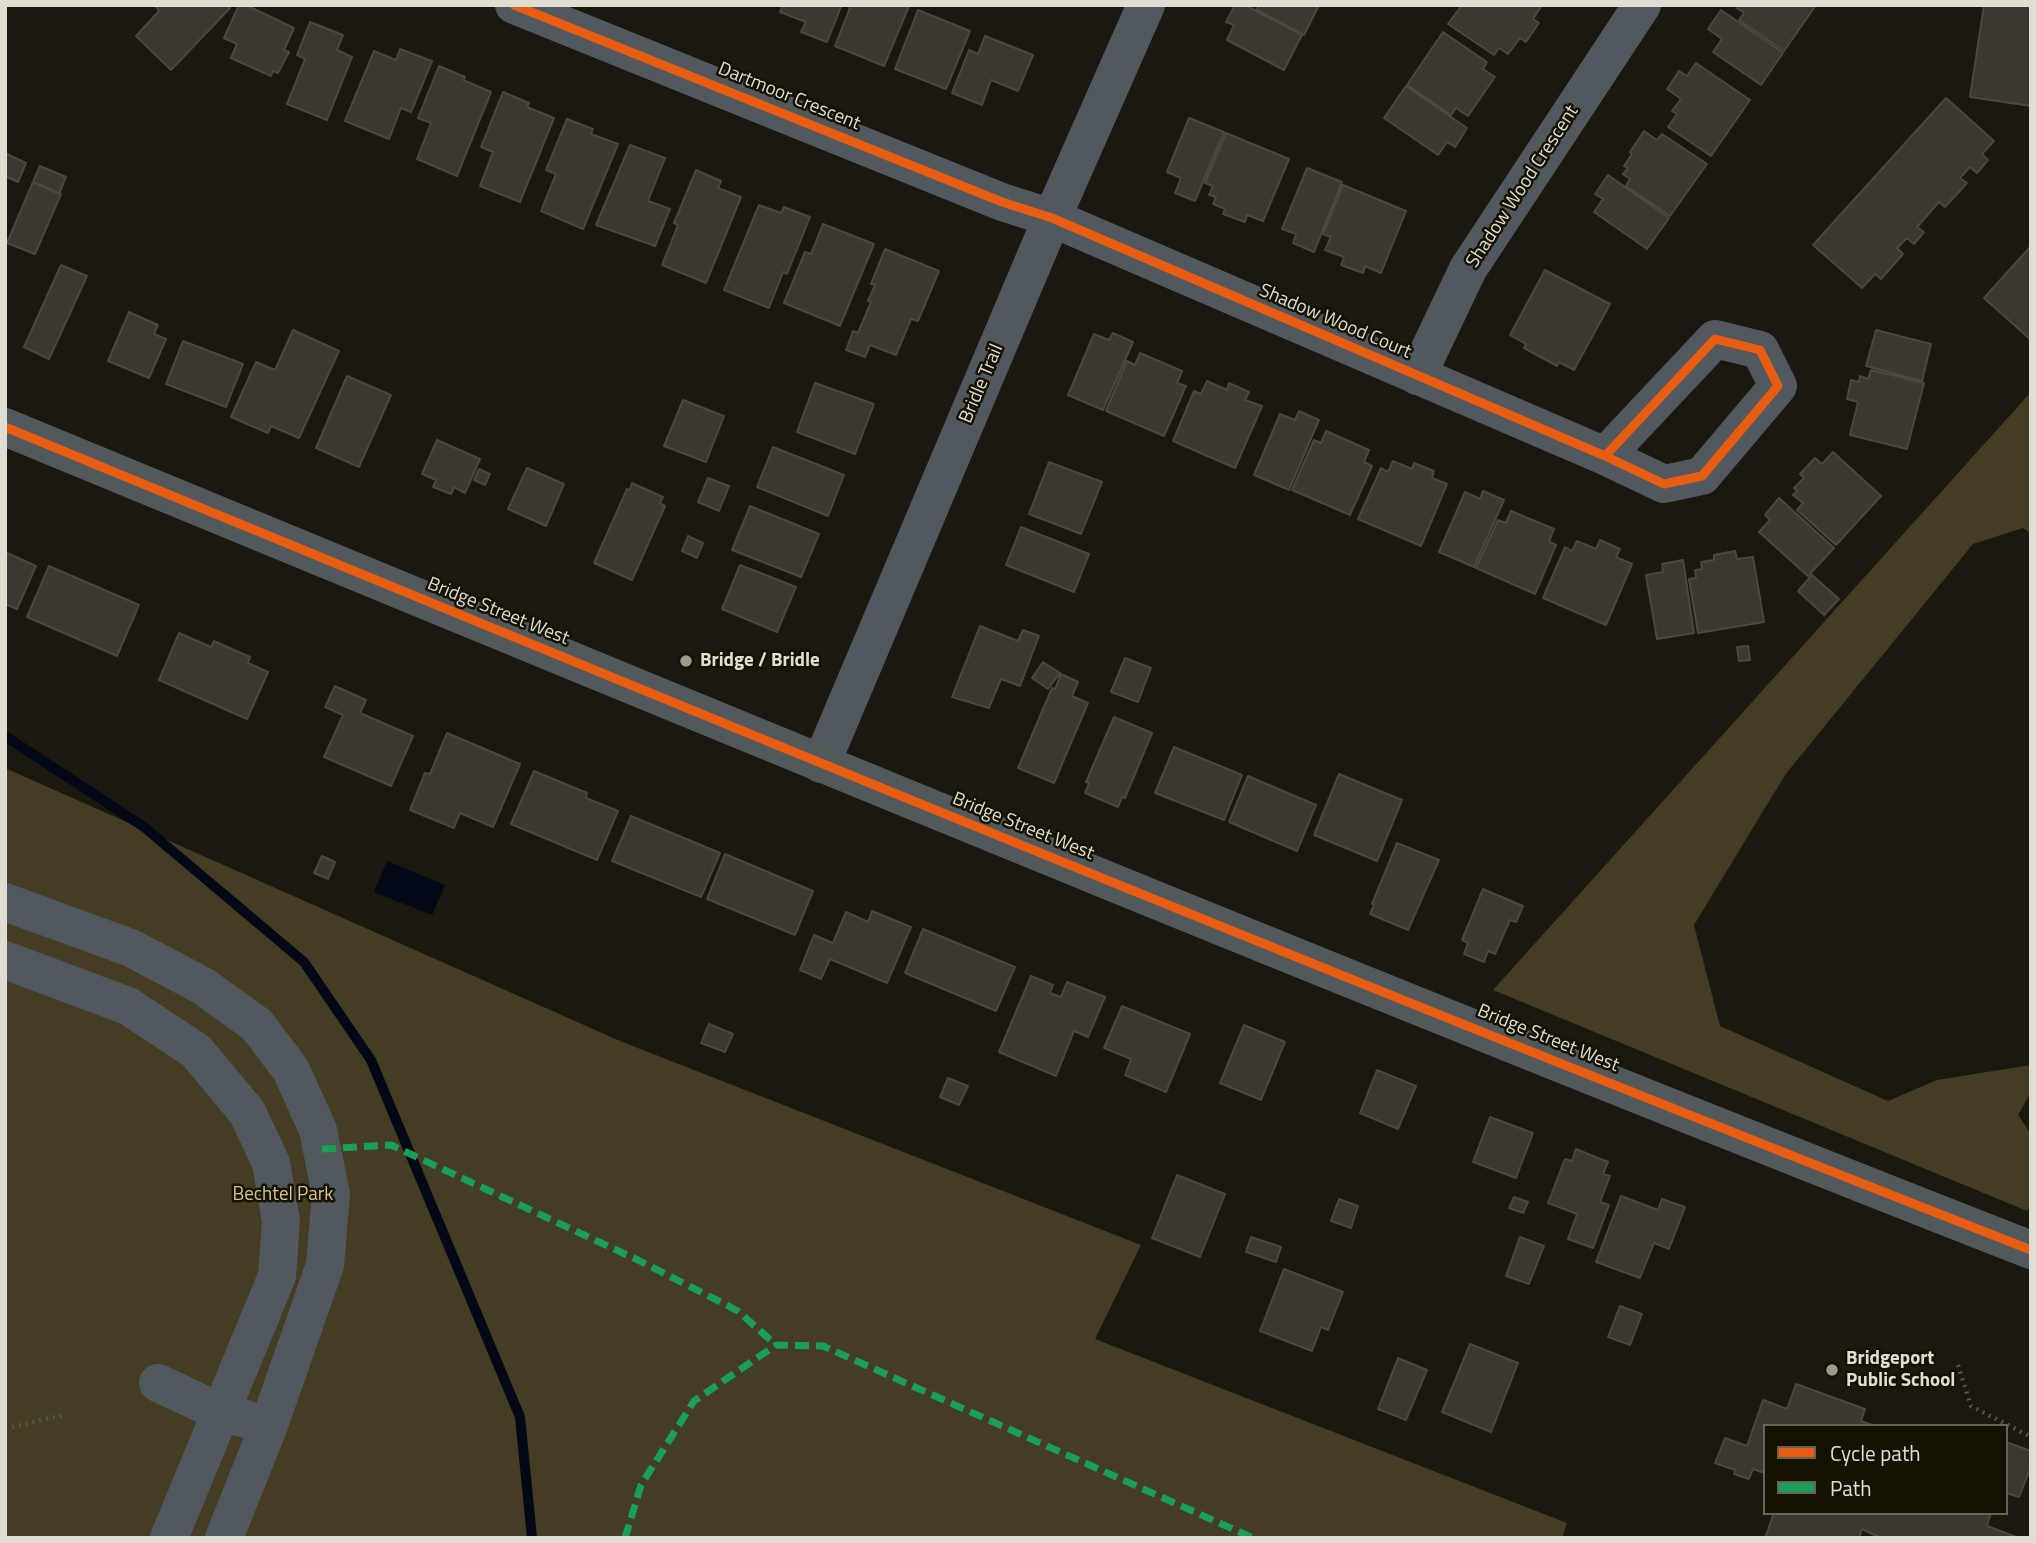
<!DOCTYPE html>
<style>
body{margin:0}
#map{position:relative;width:2036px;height:1543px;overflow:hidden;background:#1a180f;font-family:"Titillium Web",sans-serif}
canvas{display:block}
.frame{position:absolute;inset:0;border:7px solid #e0ded3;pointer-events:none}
.legend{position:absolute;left:1763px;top:1424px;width:245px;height:91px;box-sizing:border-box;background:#161203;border:2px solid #676456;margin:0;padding:9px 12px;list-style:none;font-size:21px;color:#e0ded3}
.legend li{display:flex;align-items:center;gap:14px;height:35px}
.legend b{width:35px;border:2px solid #676456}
</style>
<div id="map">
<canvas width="2036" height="1543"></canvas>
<div class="frame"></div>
<ul class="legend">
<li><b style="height:9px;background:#e95d12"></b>Cycle path</li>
<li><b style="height:9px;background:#1a9f57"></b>Path</li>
</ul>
</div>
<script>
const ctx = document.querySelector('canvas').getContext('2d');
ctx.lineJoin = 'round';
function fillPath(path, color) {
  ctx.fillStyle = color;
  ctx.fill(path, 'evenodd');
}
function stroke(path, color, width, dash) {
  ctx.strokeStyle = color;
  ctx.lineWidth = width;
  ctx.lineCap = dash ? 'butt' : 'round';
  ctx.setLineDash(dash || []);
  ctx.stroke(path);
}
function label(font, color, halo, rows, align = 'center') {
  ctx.font = font + ' "Titillium Web",sans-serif';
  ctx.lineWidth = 5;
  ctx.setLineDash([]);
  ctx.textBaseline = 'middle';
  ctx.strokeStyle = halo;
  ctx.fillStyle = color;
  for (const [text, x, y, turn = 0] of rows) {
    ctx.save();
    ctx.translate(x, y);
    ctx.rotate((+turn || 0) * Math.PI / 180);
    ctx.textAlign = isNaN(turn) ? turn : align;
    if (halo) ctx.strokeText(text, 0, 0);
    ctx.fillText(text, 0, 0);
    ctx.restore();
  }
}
fillPath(new Path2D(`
 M2031 392V533L2023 528 1973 544 1785 775 1694 925 1720 1026 1888 1101 1937 1080 2031 1065V1092L2018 1115 2031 1134V1205L2027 1211 1493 990Z
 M5 768 620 1041 1141 1245 1095 1339 1567 1523 1562 1538H5Z`), '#443d23');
fillPath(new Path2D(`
 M387 861 445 885 432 915 374 892Z`), '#020815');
stroke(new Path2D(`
 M5 736 144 827 304 962 371 1060 520 1417 532 1538`), '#020815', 10);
const building = new Path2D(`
 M228 5 230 8 171 70 136 36 159 11 155 5Z
 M239 5H246L294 28 284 50 289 52 278 73 273 71 271 76 231 58 237 44 224 38Z
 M783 5H836L841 7 827 42 801 32 806 22 780 12Z
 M851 5 909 6 884 66 835 46Z
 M1235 5H1245L1302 35 1284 70 1227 40 1234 25 1226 22Z
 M1259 5H1319L1304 35 1257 10Z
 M1462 5H1542L1533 19 1539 23 1526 42 1520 38 1508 54 1499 48 1494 55 1448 24Z
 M1739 5H1816L1784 51 1739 20 1744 13 1737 8Z
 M1984 5H2031V106L1970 97Z
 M918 10 970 31 946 89 895 69Z
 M1721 10 1783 53 1761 85 1713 52 1722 39 1708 29Z
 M310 22 343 35 337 50 352 57 327 120 287 104 305 59 297 55Z
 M1443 32 1487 62 1483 69 1495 77 1468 116 1456 108 1451 115 1407 85Z
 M985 36 1033 55 1018 91 991 80 982 105 952 93 969 50 978 54Z
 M400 49 432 61 411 112 401 108 389 139 345 121 374 51 396 60Z
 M1696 63 1750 100 1711 156 1668 127 1677 114 1672 111 1681 99 1667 89 1679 71 1687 76Z
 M439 66 465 77 463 80 491 92 457 176 417 159 431 123 418 118Z
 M1406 86 1467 128 1455 147 1447 142 1438 155 1384 118Z
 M503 92 529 103 527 107 554 118 520 202 480 186 493 152 481 147Z
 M1946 98 1994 141 1982 154 1988 160 1977 173 1970 167 1960 178 1967 183 1945 207 1939 202 1917 227 1924 232 1914 244 1907 238 1897 248 1903 254 1881 279 1875 274 1862 288 1813 245Z
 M1189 118 1224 132 1195 201 1175 193 1181 178 1167 172Z
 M567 119 593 129 591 134 618 144 583 229 541 211 556 174 546 170Z
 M1644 131 1657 140 1662 134 1707 164 1670 216 1626 186 1630 179 1623 174 1628 168 1624 166 1632 154 1630 152Z
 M1226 133 1289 159 1263 221 1247 215 1245 222 1223 214 1225 209 1213 204 1216 197 1209 195 1213 186 1205 183Z
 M630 145 665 158 648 201 670 209 655 246 596 225Z
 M5 153 26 163 18 182 5 176Z
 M40 166 66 177 59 194 33 182Z
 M1307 168 1342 182 1314 252 1293 243 1296 234 1282 229Z
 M696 170 721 181 718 188 741 197 706 283 662 265 678 225 674 223Z
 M1608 175 1669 218 1647 249 1594 212 1603 199 1595 194Z
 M33 182 61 194 35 254 7 243Z
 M1343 185 1406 211 1381 273 1365 266 1363 273 1341 265 1344 257 1325 250 1331 237 1323 234Z
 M759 205 781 213 784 207 810 217 787 274 783 272 769 308 724 290Z
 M823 224 874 244 840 326 784 303 805 252 811 254Z
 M2031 246V340L1984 298Z
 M885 249 939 271 918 321 911 319 896 355 870 345 865 357 846 350 853 331 858 333 871 302 868 301 875 285 871 284Z
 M61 265 87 276 49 359 24 347Z
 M1545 270 1610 304 1574 370 1559 362 1557 366 1524 348 1526 344 1510 335Z
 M129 312 158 325 154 334 166 339 149 378 108 361Z
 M293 330 339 351 299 438 271 426 268 433 231 417 256 362 275 370Z
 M1876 330 1931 344 1922 381 1866 366Z
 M1113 333 1133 342 1103 410 1068 395 1094 334 1109 340Z
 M183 341 243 364 226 407 166 384Z
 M1140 353 1182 371 1177 383 1186 386 1164 436 1106 411 1127 361 1135 365Z
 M1871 370 1924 383 1907 449 1850 435 1858 402 1847 399 1851 380 1859 382 1860 376 1868 379Z
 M347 376 391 395 359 467 316 448Z
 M1207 381 1227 390 1229 383 1249 392 1245 400 1262 406 1235 468 1173 441 1194 391 1201 394Z
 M815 383 874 404 855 454 797 432Z
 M683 400 724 416 706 462 664 446Z
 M1299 411 1319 420 1289 490 1254 475 1280 414 1295 420Z
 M1326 431 1369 450 1364 462 1372 466 1350 515 1292 490 1314 440 1321 443Z
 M437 440 480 459 465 493 454 487 451 494 433 487 436 480 422 474Z
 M773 447 844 475 828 516 757 487Z
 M1833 452 1881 496 1836 545 1797 510 1803 503 1793 495 1797 491 1794 488 1804 478 1800 474 1815 458 1822 464Z
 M1393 461 1412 469 1414 463 1434 471 1432 478 1447 484 1421 546 1358 519 1381 468 1388 472Z
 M1049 462 1102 482 1081 534 1029 514Z
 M527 468 564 484 546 526 508 509Z
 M479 469 490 474 485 485 474 480Z
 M708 478 729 486 719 511 698 502Z
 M632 483 663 497 660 503 665 506 632 580 594 563 627 489 630 490Z
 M1483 491 1504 500 1474 567 1439 552 1465 492 1480 499Z
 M1779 498 1834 548 1808 576 1759 532 1770 520 1765 515Z
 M750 506 819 534 801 577 732 550Z
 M1511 511 1554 529 1549 542 1556 545 1535 594 1476 568 1498 520 1506 523Z
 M1021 527 1089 554 1074 592 1006 565Z
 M688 536 703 543 697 558 682 551Z
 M1600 540 1620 549 1616 557 1632 564 1606 625 1543 598 1565 547 1572 551 1577 541 1596 549Z
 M1735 551 1737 559 1753 557 1764 622 1698 633 1689 579 1696 578 1695 570 1702 569 1701 562 1714 560V555Z
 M5 552 36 566 17 609 5 604Z
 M1683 560 1694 633 1657 639 1646 575 1663 572 1662 564Z
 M740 565 796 587 777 632 722 609Z
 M49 566 139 605 117 656 27 617Z
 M1812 575 1839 599 1824 615 1798 591Z
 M980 626 1018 641 1023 630 1039 636 1020 686 1001 679 989 708 952 697Z
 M179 633 211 647 214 641 250 657 248 663 268 672 247 719 159 680Z
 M1748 646 1750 660 1739 661 1737 647Z
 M1125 658 1151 668 1138 702 1111 692Z
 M1043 662 1060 673 1048 689 1032 678Z
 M1061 674 1078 682 1072 696 1088 703 1054 783 1018 768 1052 688 1055 689Z
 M335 686 366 700 360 713 413 736 391 786 324 757 343 715 325 707Z
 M1114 717 1152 733 1125 798 1122 797 1118 807 1085 793 1089 783 1086 782Z
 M447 733 520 764 493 827 460 813 454 828 410 810 425 773 430 774Z
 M1174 747 1242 775 1224 820 1155 793Z
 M534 771 587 793 586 798 618 811 597 860 511 824Z
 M1339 774 1402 800 1377 861 1314 835Z
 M1248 776 1316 805 1297 851 1229 822Z
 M631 816 720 853 701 897 612 861Z
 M1397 843 1439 860 1408 930 1370 914 1374 905 1372 904Z
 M725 854 813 891 795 935 707 899Z
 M322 856 335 862 328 879 314 873Z
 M1483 889 1523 906 1516 922 1510 920 1495 954 1488 951 1484 962 1464 954 1468 943 1462 940Z
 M872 911 911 927 887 983 830 959 821 979 800 970 814 935 833 943 846 912 868 922Z
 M923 929 1015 967 996 1011 905 973Z
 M1031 976 1053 985 1050 993 1061 997 1067 982 1105 997 1088 1037 1074 1031 1056 1076 999 1052Z
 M1122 1006 1190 1034 1166 1092 1125 1075 1131 1059 1104 1048Z
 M709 1024 733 1034 725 1052 701 1043Z
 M1244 1025 1285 1042 1261 1100 1220 1083Z
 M1377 1070 1416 1086 1398 1129 1360 1113Z
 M948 1078 968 1086 959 1105 940 1097Z
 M1490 1117 1533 1133 1516 1178 1473 1162Z
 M1576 1149 1608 1162 1603 1174 1610 1176 1600 1202 1609 1205 1593 1248 1568 1239 1577 1214 1548 1203 1565 1159 1572 1161Z
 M1177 1175 1225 1194 1200 1257 1152 1238Z
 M1621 1196 1658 1210 1662 1199 1685 1207 1669 1249 1654 1243 1640 1278 1596 1262Z
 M1514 1197 1528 1202 1523 1213 1509 1208Z
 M1339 1199 1358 1206 1351 1228 1331 1221Z
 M1251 1237 1281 1247 1276 1262 1246 1252Z
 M1520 1237 1544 1246 1529 1284 1506 1276Z
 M1284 1269 1343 1292 1328 1330 1321 1327 1312 1351 1260 1331Z
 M1620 1306 1642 1314 1630 1345 1608 1337Z
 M1470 1344 1518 1363 1491 1432 1442 1412Z
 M1398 1358 1427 1370 1406 1420 1378 1409Z
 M1796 1384 1865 1409 1861 1421 1875 1426H1765V1473L1753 1469 1749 1479 1734 1474 1735 1470 1715 1463 1725 1438 1747 1446 1763 1400 1787 1409Z
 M2006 1442 2031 1451V1467L2019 1497 2006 1493Z
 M1774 1513H1991L1987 1526 2019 1538H1881L1862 1529 1859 1538H1765Z`);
fillPath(building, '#3a3830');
stroke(building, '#4a483f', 2);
stroke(new Path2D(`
 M1958 1365 1971 1406 2031 1437
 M5 1427H12L63 1415`), '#505454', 4.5, [2, 5]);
stroke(new Path2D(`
 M514 5 1002 202 1052 218 1605 456 1664 484 1702 476 1778 386 1760 350 1715 339 1605 456
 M1417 376 1468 269 1642 5
 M821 764 1052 218 1146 5
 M5 902 131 948 203 986 257 1025 291 1070 318 1130 331 1194 325 1265 269 1425 224 1538
 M5 960 128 1006 196 1051 247 1112 271 1163 281 1221 277 1276 169 1538
 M158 1383 222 1413 246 1419`), '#51595e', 38);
stroke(new Path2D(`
 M5 427C679 705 1352 984 2031 1250`), '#51595d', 38);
stroke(new Path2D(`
 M322 1149 391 1145 640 1261 738 1311 776 1345
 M625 1538 641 1485 694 1401 776 1345 823 1346 1253 1538`), '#1a9f57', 7, [14, 7]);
stroke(new Path2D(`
 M514 5 1002 202 1052 218 1605 456 1664 484 1702 476 1778 386 1760 350 1715 339 1605 456
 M5 427C679 705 1352 984 2031 1250`), '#e95d12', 9);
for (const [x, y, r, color] of [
 [686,661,7,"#9b998e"],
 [1832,1370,7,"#9b998e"]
]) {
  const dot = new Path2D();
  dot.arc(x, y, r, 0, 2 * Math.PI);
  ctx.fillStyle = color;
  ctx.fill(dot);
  stroke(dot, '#161203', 2.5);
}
label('19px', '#e0ded3', '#161203', [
 ["Dartmoor Crescent",789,97,22],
 ["Shadow Wood Crescent",1523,187,-57],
 ["Shadow Wood Court",1335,322,23],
 ["Bridle Trail",982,384,-67],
 ["Bridge Street West",498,612,22],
 ["Bridge Street West",1023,827,22],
 ["Bridge Street West",1548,1039,22]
]);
label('bold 19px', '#e0ded3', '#161203', [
 ["Bridge / Bridle",700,661],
 ["Bridgeport",1846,1359],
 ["Public School",1846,1381]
], 'left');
label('19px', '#d4c78c', '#161203', [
 ["Bechtel Park",283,1195]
]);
</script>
